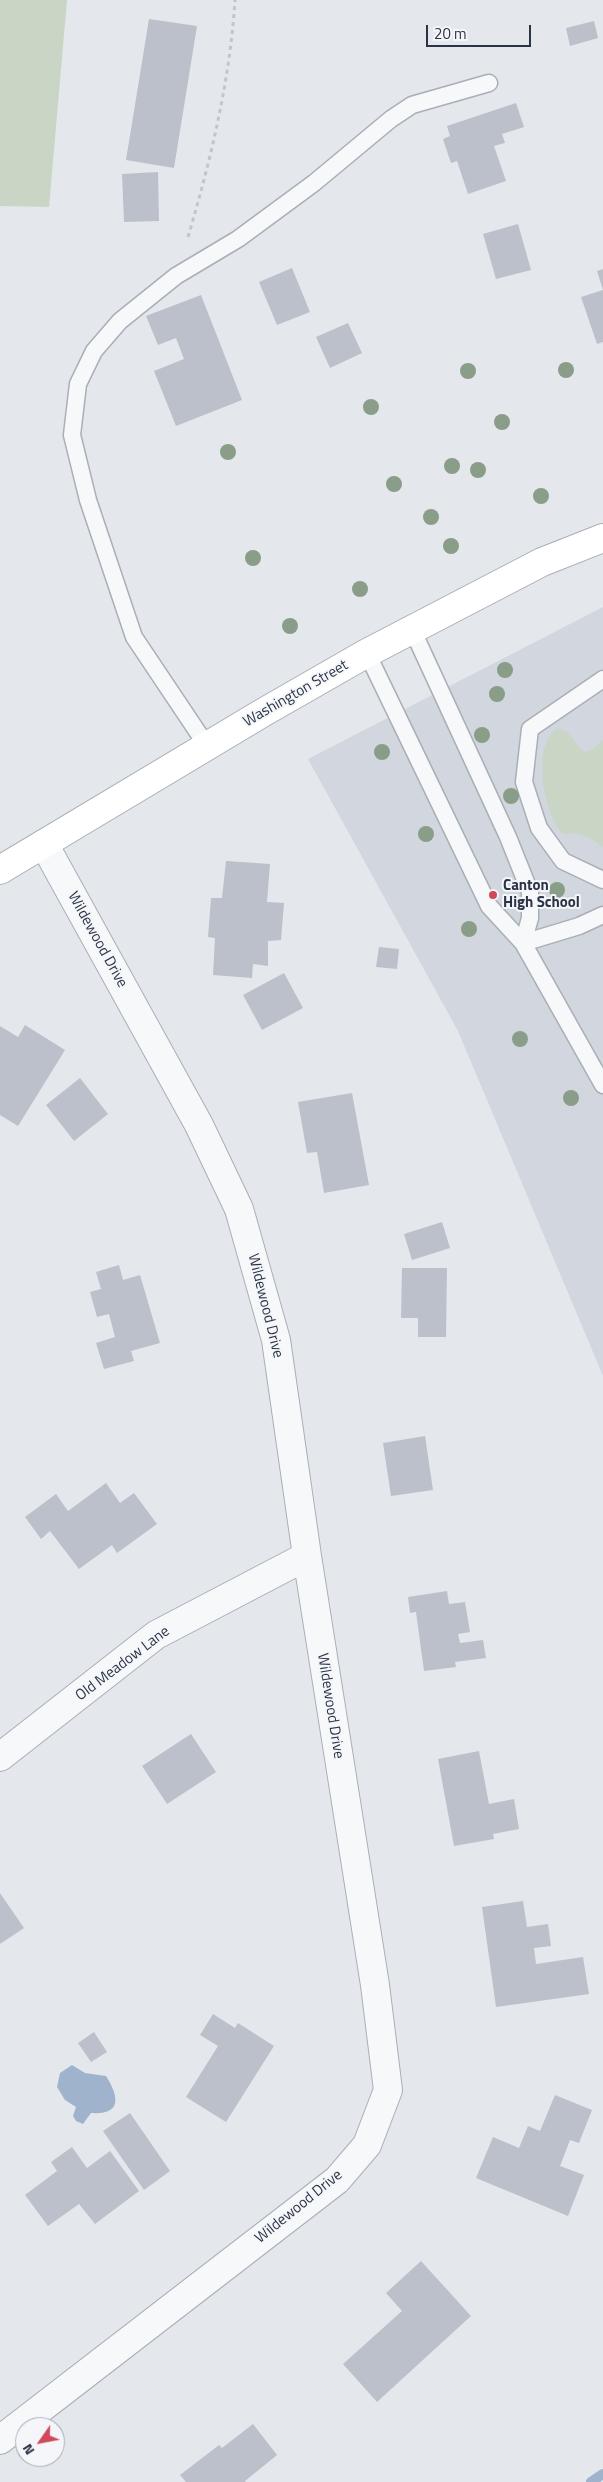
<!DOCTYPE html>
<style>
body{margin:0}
#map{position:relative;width:603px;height:2482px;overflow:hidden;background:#e4e7ec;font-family:"Titillium Web",sans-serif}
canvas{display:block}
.north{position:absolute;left:15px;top:2417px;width:50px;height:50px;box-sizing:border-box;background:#f4f6f9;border:1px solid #a4a8b1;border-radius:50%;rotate:237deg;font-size:14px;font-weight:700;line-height:20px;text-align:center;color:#2b3445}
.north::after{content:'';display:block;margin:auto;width:18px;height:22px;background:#d1495b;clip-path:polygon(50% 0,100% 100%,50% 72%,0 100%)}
.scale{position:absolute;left:426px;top:25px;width:105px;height:22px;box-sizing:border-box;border:2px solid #2b3445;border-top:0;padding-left:6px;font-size:15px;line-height:18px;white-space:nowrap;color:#2b3445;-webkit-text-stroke:4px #f4f6f9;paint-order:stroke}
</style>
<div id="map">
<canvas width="603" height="2482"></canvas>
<div class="north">N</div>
<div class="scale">20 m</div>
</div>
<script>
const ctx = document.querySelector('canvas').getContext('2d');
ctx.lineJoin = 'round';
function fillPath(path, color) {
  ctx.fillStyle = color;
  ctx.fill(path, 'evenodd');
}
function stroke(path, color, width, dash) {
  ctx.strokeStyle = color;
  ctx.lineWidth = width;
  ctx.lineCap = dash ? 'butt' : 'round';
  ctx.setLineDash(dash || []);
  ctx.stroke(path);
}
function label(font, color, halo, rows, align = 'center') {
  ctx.font = font + ' "Titillium Web",sans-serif';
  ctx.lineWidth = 4;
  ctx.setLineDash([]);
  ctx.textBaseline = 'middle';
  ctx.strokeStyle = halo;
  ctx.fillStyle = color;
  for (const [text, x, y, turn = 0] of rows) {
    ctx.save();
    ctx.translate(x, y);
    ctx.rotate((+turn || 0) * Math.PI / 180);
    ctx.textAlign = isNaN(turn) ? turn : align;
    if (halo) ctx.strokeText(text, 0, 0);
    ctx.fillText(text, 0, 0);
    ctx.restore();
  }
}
fillPath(new Path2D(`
 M603 607V1376L458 1031 308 759Z`), '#d2d6de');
fillPath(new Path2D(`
 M0 0H67L49 207 0 206Z
 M557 728 566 731 584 752 590 751 603 740V847C595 842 588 836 579 834 573 832 567 836 561 832 557 829 555 823 553 819 543 796 533 746 557 728Z`), '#c9d6c5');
fillPath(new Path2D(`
 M72 2065 85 2073 106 2076C120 2098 121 2115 91 2113L83 2124 76 2121 73 2116 76 2107 65 2100 57 2087 60 2073Z`), '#9fb4cc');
stroke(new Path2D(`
 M591 2482 603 2474`), '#9fb4cc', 10);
fillPath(new Path2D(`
 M149 19 197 26 174 168 126 160Z
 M594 21 598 38 570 46 566 28Z
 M516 103 524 127 502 134 505 143 494 146 506 181 468 194 457 161 451 163 443 139 450 136 447 126Z
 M158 172 159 221 124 222 122 174Z
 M518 224 531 270 496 279 483 234Z
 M292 268 310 312 277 325 259 282Z
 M603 269V290L597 271Z
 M603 290V342L597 344 581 297Z
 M201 295 242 400 176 426 154 371 184 359 176 338 158 345 146 316Z
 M348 323 362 353 330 368 316 337Z
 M226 861 270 864 267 902 284 903 281 940 268 941V966L253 964 252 978 213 975 215 938 208 937 211 898H222Z
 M379 947 399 949 397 969 376 967Z
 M284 973 303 1008 262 1030 243 995Z
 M25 1025 65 1050 18 1126 0 1115V1026L18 1037Z
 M80 1078 108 1114 74 1141 46 1105Z
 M352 1093 369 1185 324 1193 317 1152 307 1153 298 1102Z
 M442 1222 450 1248 412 1260 404 1234Z
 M119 1265 123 1280 140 1275 160 1343 131 1351 134 1361 104 1369 96 1343 115 1337 109 1314 97 1317 90 1292 101 1289 96 1272Z
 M402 1268H447L446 1337H418V1318H401Z
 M425 1436 433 1490 391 1496 383 1443Z
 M106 1483 120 1503 134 1493 157 1524 117 1553 112 1545 79 1569 50 1531 41 1539 25 1517 56 1494 68 1511Z
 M447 1591 449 1604 465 1602 470 1632 458 1634 460 1643 483 1640 486 1658 455 1662 456 1667 424 1671 416 1612 410 1613 408 1597Z
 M191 1734 216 1772 167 1804 142 1766Z
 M479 1751 489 1804 514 1799 519 1829 493 1834 494 1839 454 1846 438 1759Z
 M0 1893 24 1928 0 1944Z
 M523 1901 527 1927 548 1924 551 1946 534 1948 536 1964 583 1957 589 1994 496 2007 482 1907Z
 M213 2014 235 2028 238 2023 274 2046 226 2122 186 2097 218 2046 200 2035Z
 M94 2032 107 2052 91 2062 78 2043Z
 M555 2095 592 2110 579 2143 570 2140 560 2166 584 2175 568 2216 476 2178 493 2137 519 2148 528 2126 540 2131Z
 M130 2113 170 2171 144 2190 103 2131Z
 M72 2147 87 2168 110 2151 139 2191 95 2224 79 2204 48 2226 25 2195 57 2171 51 2162Z
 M421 2261 471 2316 377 2402 343 2364 402 2311 386 2293Z
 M253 2424 277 2455 245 2481 246 2482H186L180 2475 219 2445 222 2448Z`), '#bbc0ca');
const service = new Path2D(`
 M412 629 508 837 530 892V918L523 943
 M367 653 489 906 523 943 603 1085
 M603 679 530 729 524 782 539 828 563 861 603 880
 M207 746 134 637 88 500 72 435 78 384 94 351 120 321 176 276 238 239 314 183 391 119 412 105 489 83
 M523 943 579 926 603 915`);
const minor = new Path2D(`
 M0 1757 156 1635 307 1556
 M0 2440 337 2180 367 2145 388 2090 375 1985 307 1556 276 1340 239 1209 199 1125 44 844`);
const secondary = new Path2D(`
 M0 870 264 712 367 653 542 562 603 538`);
stroke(service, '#a9aeb7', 19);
stroke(minor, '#a9aeb7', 30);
stroke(secondary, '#a9aeb7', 30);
stroke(new Path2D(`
 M188 237C211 159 230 80 235 0`), '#c2c5cb', 3, [4, 4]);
stroke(service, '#f7f8fa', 16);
stroke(minor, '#f7f8fa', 28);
stroke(secondary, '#fff', 28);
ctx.fillStyle = '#899d89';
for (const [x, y] of [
 [566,370],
 [468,371],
 [371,407],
 [502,422],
 [228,452],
 [452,466],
 [478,470],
 [394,484],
 [541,496],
 [431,517],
 [451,546],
 [253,558],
 [360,589],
 [290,626],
 [505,670],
 [497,694],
 [482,735],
 [382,752],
 [511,796],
 [426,834],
 [557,890],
 [469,929],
 [520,1039],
 [571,1098]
]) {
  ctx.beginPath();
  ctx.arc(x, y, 8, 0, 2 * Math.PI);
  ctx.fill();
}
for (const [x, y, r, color] of [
 [493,895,5,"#d1495b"]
]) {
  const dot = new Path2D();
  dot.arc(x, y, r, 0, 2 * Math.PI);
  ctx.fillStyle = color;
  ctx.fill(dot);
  stroke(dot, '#f4f6f9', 2);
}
label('15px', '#2b3445', '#f4f6f9', [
 ["Washington Street",296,694,-30],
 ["Wildewood Drive",97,940,61],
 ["Wildewood Drive",265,1306,76],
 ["Old Meadow Lane",123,1664,-37],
 ["Wildewood Drive",330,1706,81],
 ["Wildewood Drive",299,2207,-39]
]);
label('bold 15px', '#2b3445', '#f4f6f9', [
 ["Canton",503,886],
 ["High School",503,903]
], 'left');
</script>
